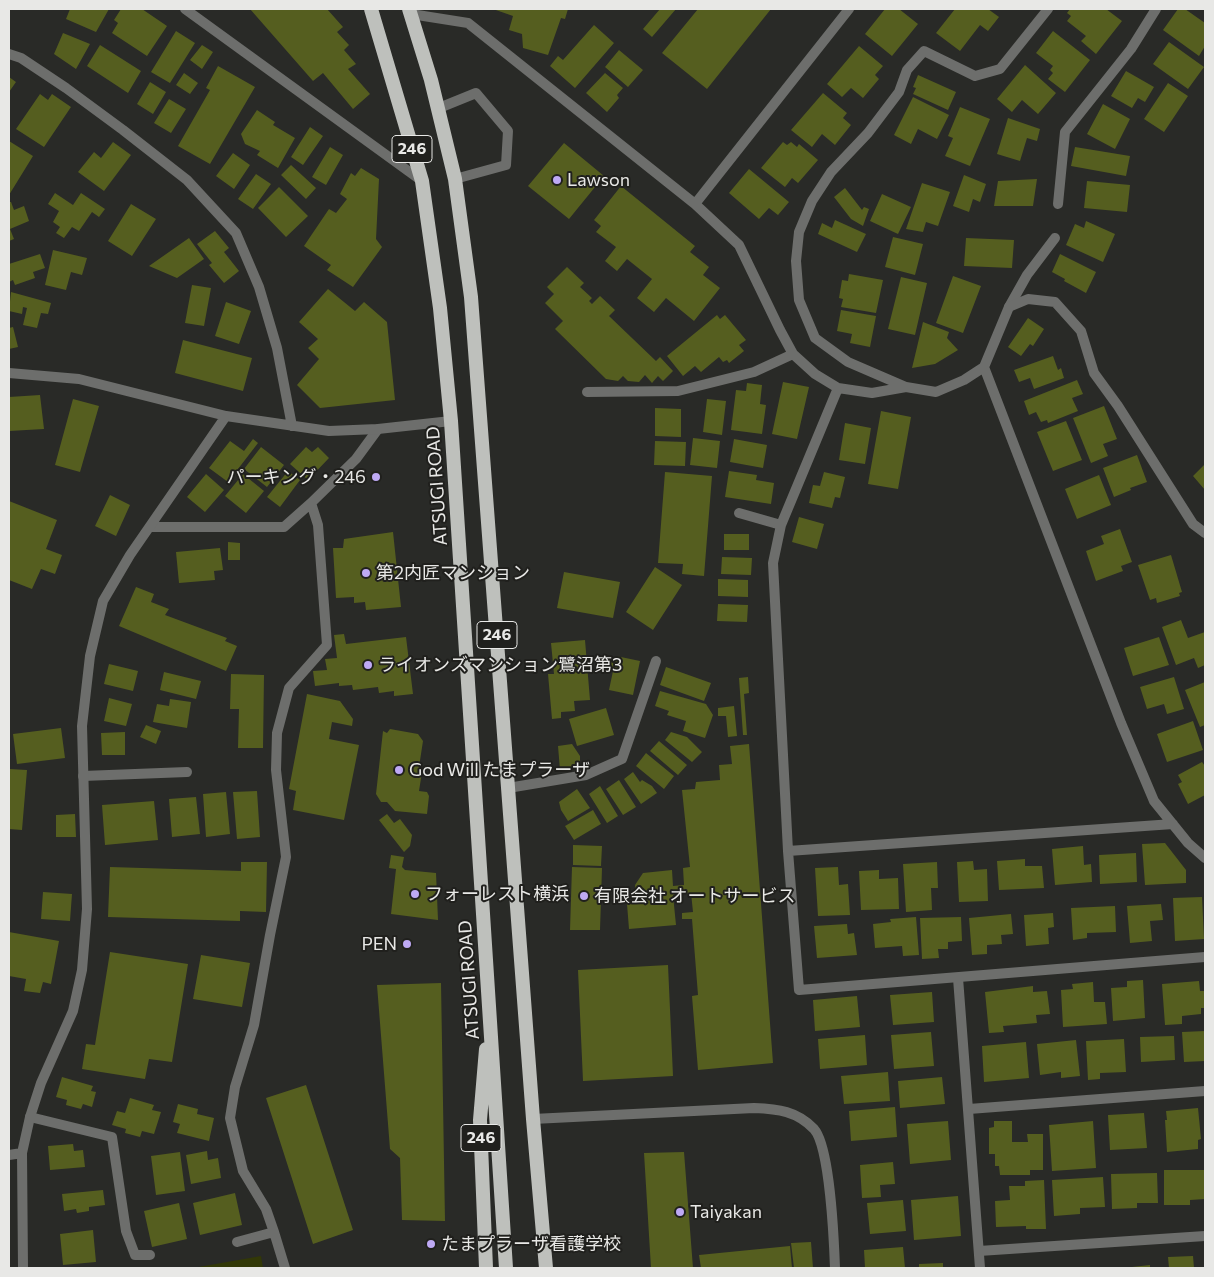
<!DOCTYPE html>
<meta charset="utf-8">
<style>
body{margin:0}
#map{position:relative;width:1214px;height:1277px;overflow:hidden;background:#292a27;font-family:Commissioner,sans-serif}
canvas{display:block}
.frame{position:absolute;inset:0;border:10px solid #e8e8e6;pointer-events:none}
</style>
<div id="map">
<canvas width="1214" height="1277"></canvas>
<div class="frame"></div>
</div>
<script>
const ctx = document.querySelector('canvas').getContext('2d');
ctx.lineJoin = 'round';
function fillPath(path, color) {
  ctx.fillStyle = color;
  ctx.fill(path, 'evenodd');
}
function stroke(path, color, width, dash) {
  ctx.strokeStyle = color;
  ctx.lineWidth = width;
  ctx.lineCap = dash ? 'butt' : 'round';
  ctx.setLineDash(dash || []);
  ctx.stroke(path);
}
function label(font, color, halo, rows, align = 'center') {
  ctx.font = font + ' Commissioner,"Noto Sans JP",sans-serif';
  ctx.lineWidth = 4;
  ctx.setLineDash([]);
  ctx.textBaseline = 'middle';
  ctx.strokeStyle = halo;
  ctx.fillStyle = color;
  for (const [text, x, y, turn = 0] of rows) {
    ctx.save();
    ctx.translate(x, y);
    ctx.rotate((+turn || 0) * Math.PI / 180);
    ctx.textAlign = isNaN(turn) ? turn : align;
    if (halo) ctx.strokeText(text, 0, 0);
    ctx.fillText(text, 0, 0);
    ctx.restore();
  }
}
fillPath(new Path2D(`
 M261 1256 263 1268H193Z`), '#323807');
fillPath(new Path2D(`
 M70 9H109L96 32 66 19Z
 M121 9H142L167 26 147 56 112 33 118 23 114 20Z
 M250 9H327L343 27 337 32 349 45 344 50 356 64 348 69 370 94 353 109 323 73 313 81Z
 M493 9H568L565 19 561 18 548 55 523 48 522 34 509 30 513 16Z
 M660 9H676L652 37 643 29Z
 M698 9H771L707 89 662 53Z
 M885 9H899L918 24 892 56 865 34Z
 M955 9H988L999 17 988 31 980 25 960 51 936 33Z
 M1070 9H1106L1122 21 1096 54 1081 41 1086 36 1067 21 1071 16 1067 13Z
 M1178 9H1185L1205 23V46L1199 56 1163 30Z
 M594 25 614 43 575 88 550 66 558 56 563 60Z
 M176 31 195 43 170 83 151 72Z
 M1053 31 1090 60 1065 92 1048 79 1053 73 1050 70 1053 66 1036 53Z
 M63 33 90 44 76 69 54 54Z
 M1169 42 1204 67 1188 89 1153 64Z
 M100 45 141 71 128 93 87 66Z
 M202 45 213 52 202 69 190 60Z
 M859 46 883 66 875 75 879 79 863 98 851 88 842 97 827 84Z
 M619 50 643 70 628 87 605 67Z
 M1025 65 1056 93 1038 114 1022 100 1012 112 997 99Z
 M218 66 255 87 210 164 178 146 210 90 206 88Z
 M1126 71 1154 87 1145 102 1138 98 1132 108 1111 96Z
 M184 73 198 83 190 94 176 85Z
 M605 73 623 88 617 95 619 98 607 112 586 93Z
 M918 75 956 92 948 110 913 94 916 88 913 87Z
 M9 77 16 82 9 92Z
 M150 82 166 92 153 114 137 104Z
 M1168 83 1188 96 1164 132 1144 119Z
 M823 93 847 113 843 118 851 125 835 145 822 134 812 147 791 130Z
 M40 94 48 100 52 94 71 107 44 147 16 129Z
 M913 97 949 115 937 139 918 129 911 144 894 135Z
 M169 99 186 109 171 133 154 123Z
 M1103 104 1130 119 1115 149 1087 134Z
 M960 107 990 119 970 166 945 156 953 138 948 136Z
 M257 110 275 122 273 125 295 138 278 168 257 155 260 151 245 144 241 134Z
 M1008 118 1040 129 1037 141 1027 138 1020 161 997 154Z
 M310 127 323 136 303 165 291 157Z
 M9 141 33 156 9 195Z
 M113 142 131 155 104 191 78 172 94 152 101 158Z
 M783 142 787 145 791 142 797 147 799 144 818 160 798 183 792 178 785 187 761 168Z
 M564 143 604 176 569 219 528 186Z
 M330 147 343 155 326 185 312 177Z
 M1075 147 1130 156 1126 176 1071 166Z
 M233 153 250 165 234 189 216 176Z
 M291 165 316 188 306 199 281 175Z
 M361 168 379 179 376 239 382 247 353 287 327 270 331 265 304 246 329 209 336 213 347 199 340 194 351 173 355 176Z
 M749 169 789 202 778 215 769 208 759 219 729 193Z
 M256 174 271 184 253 209 238 199Z
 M964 175 986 184 980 202 973 199 969 212 953 206Z
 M1037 179 1033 206H994L998 181Z
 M1087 181 1130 185 1127 212 1084 208Z
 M922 183 950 192 938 226 926 222 923 232 906 229Z
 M621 186 695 246 690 252 709 267 703 275 720 288 694 321 666 298 654 312 637 298 652 279 627 259 617 271 605 261 616 247 596 232 601 226 594 220Z
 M279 187 308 216 286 237 258 208Z
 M845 188 862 210 864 207 869 209 863 226 851 219 834 197Z
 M55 193 73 205 81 193 105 209 99 217 92 212 79 231 72 227 64 238 56 233 60 227 53 222 59 211 48 204Z
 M882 194 911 207 898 234 870 221Z
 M9 202H11L14 210 24 206 29 221 10 229 14 239 9 241Z
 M131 204 156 219 132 256 108 241Z
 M835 220 866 234 857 252 818 234 822 223 832 228Z
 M1086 221 1115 234 1103 262 1066 245 1075 224 1084 228Z
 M215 231 229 248 224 252 239 271 224 283 209 265 212 263 197 244Z
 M893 237 923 244 915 275 885 267Z
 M189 238 204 259 177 278 149 266Z
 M966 238 1014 240 1012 268 964 266Z
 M53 250 87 258 82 275 71 272 66 290 45 285Z
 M40 254 45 268 33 272 35 278 15 285 13 280 9 282V264Z
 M1060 254 1096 272 1086 293 1064 281 1065 279 1052 272Z
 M567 267 584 283 580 287 592 298 589 301 592 304 600 296 615 310 609 316 656 361 660 357 673 371 663 381 658 376 652 383 645 375 639 382 628 381 623 376 618 381 606 379 555 329 563 321 545 303 554 294 547 287Z
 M849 274 883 280 876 313 841 307 843 299 839 298 842 280 848 281Z
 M953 276 981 286 963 333 936 323Z
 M901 277 927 283 915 335 888 329Z
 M192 285 211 288 204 326 185 323Z
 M328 289 355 311 364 302 387 322 395 400 320 408 297 385 319 359 308 348 318 339 299 322Z
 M11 292 51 303 48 314 41 313 37 328 23 325 27 308 23 307 22 314 9 311Z
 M226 302 251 311 239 344 215 336Z
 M841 310 876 316 870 347 850 343 852 334 837 331Z
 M717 315 720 319 725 315 746 340 739 345 744 351 729 363 727 360 723 362 719 357 701 372 695 366 683 376 667 356Z
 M1028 318 1044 329 1033 346 1030 344 1021 356 1008 347Z
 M923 322 949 332 947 338 958 350 935 364 912 368Z
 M13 327 18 347 9 349V328Z
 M183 340 252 358 243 391 175 373Z
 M1053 356 1058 370 1061 368 1064 378 1034 389 1030 378 1019 382 1014 370Z
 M1077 380 1083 394 1072 398 1078 411 1048 423 1047 420 1041 422 1036 412 1029 415 1024 401Z
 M783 382 809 387 797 439 772 434Z
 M747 383 762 385 760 404 766 405 762 434 731 430 736 390 746 391Z
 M40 395 44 429 9 431V397Z
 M73 399 99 406 80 472 55 465Z
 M707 399 726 401 722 435 703 432Z
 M1104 406 1117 439 1103 444 1108 456 1091 463 1073 418Z
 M655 408 681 409V437L655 436Z
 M881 411 911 417 898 489 868 484Z
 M1066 421 1082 460 1053 471 1037 432Z
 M845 423 871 428 865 464 839 460Z
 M693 438 720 441 717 468 690 465Z
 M253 439 258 443 228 482 209 468 230 441 244 451Z
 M734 439 767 445 763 468 730 462Z
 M655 441 686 442 685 466 654 465Z
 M261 447 284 465 267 487 244 469Z
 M306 447 312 452 318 447 329 458 308 480 290 464Z
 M1137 455 1147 482 1130 488 1131 490 1114 497 1103 468Z
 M1205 464V490L1193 476Z
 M288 471 300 480 280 507 267 497Z
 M729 471 757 475 756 480 774 483 771 504 725 497Z
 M665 472 712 476 704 576 682 574 683 564 658 563Z
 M824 472 845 477 840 498 835 497 832 508 809 503 813 485 820 486Z
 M206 474 224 490 205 512 187 497Z
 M243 474 264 491 246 513 225 496Z
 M1099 475 1111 505 1077 519 1065 489Z
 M110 495 130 505 116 536 95 526Z
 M9 501 57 520 46 549 62 555 55 574 41 569 32 589 9 580Z
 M799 517 824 524 817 549 792 542Z
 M1120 529 1132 562 1121 566 1123 571 1096 581 1086 551 1104 544 1101 536Z
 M393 532 401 607 366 610 365 602 354 603V597L336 598 333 548H343L344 539Z
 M724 534H749V550H724Z
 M228 542 240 543V560H228Z
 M220 548 223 570 214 571 215 580 179 583 176 552Z
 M1171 555 1182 592 1179 593 1180 596 1157 603 1156 598 1150 600 1138 565Z
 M722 557 752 558 751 575 721 574Z
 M655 567 682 585 653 630 626 612Z
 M564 572 620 582 613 618 557 608Z
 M718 579 748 580V597L718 596Z
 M136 587 154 594 151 602 169 609 165 615 227 638 225 641 237 646 226 671 119 626Z
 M718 604 748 605 747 622 717 621Z
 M1181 620 1188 638 1205 632V665L1198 668 1194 658 1176 665 1162 627Z
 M344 634 346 644 406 637 413 694 394 696V691L379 693 378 687 353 690 352 685 339 686V683L315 686 313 671 327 670 325 659 337 658 334 635Z
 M1159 637 1169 665 1133 676 1124 648Z
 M585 640 590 700 574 701 575 711 561 712V718L552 719 548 674H554L551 643Z
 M616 656 640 661 633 695 609 690 613 671 605 669 607 661 615 663Z
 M109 664 138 671 133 691 104 684Z
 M666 667 711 683 704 701 660 685Z
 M164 672 201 681 196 699 160 690Z
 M231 674 264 675 263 748H238L239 709H230Z
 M748 677 749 693 744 694 747 735H743L739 678Z
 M1174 677 1184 709 1167 714 1164 704 1147 709 1140 687Z
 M1205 682V725L1200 727 1185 690Z
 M660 691 706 704 713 715 705 738 683 731 686 721 667 715 669 711 655 706Z
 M307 694 340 701 353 719 352 726 332 722 329 739 359 745 344 820 293 810 296 791 289 789Z
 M109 698 132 704 126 726 104 721Z
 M170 699 191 702 187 728 153 722 157 704 169 706Z
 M734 706 737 736 728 737 726 716H718V708Z
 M606 708 614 735 577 746 569 719Z
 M1193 721 1203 750 1167 762 1157 734Z
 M146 725 161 731 156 744 140 737Z
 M61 728 65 758 17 764 13 734Z
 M390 729 418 734 423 741 419 767 422 772 419 791 427 792 429 796 427 814 395 811 387 802H381L376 794 383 731 387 733Z
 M125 732V755H102L101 733Z
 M671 732 687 737 702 752 692 762 665 740Z
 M659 741 687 765 678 775 650 751Z
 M572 744 580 756V767L560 770 558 746Z
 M749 744 773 1063 698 1070 692 996 698 995 692 919H682V913L693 912 691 893 673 895 676 925 629 929 627 904 637 903 635 885 643 873 672 870 673 886 684 885 683 868 690 867 682 790 695 789 696 782 720 780 719 765 732 764 730 746Z
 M646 753 674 776 664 789 636 766Z
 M1202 762 1205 766V795L1188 804 1178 784 1182 782 1178 775Z
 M9 769 27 770 22 830 9 829Z
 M633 772 640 782 642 780 652 786 657 793 641 804 624 779Z
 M619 780 636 807 623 815 606 789Z
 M600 786 618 816 607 823 589 794Z
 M577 789 590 808 568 821 561 810 559 802Z
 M257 791 260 837 237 839 233 792Z
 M226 792 230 834 206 837 203 794Z
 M196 797 200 834 172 837 169 799Z
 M154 801 158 840 105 845 102 805Z
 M593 810 601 824 574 840 565 826Z
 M75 814 76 837H56V815Z
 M387 814 394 823 400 819 412 835 410 846 404 852 379 820Z
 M1165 843 1186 870V883L1145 885 1142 844Z
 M573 845 602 846 601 866 573 865Z
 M1083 846 1084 865 1091 864 1092 882 1055 885 1052 849Z
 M1136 853 1137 882 1100 884 1099 855Z
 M391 855 404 857 402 867 405 870 436 873 438 920 391 914 396 869 389 868Z
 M1025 859V866H1042L1044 888 999 890 997 861Z
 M973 861 974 870 987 869 988 901 959 902 957 862Z
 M241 862H267L266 912 240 911V921L108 917 110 867 241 871Z
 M937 862 938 888H931L932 910 906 912 903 864Z
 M572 867 602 868 600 930H570Z
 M838 867 839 885 848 884 850 915 818 916 815 868Z
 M879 870V879L898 878 899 909 861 910 859 871Z
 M43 892 72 894 70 921 41 919Z
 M1202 897 1204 939 1175 941 1173 898Z
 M1161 904 1163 920 1150 921 1152 941 1130 943 1127 906Z
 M1115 906 1116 932 1087 933V938L1073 940 1071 908Z
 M1053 913 1054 927 1048 928 1049 944 1026 946 1024 915Z
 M1011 914 1013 934 1001 935 1002 944 987 945V954L972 955 969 918Z
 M916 917 919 955 903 956 902 946 875 948 873 924 891 922 890 919Z
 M961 917 962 941 948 942V949H938L939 958 922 959 920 918Z
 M847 924 848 934 854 933 857 955 817 958 814 926Z
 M9 932 59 941 51 984 43 982 40 993 24 991 26 979 9 976Z
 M110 952 188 964 172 1062 149 1059 145 1079 82 1069 86 1044 95 1045Z
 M201 955 250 963 242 1007 193 999Z
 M668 965 673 1076 583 1081 578 970Z
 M1143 980 1145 1018 1113 1021 1111 988 1127 987V981Z
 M1199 981 1200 991H1205V1008H1201V1014L1182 1016V1024L1165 1025 1162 984Z
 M1093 982 1094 1002H1105L1107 1024 1063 1027 1061 990 1073 989 1072 984Z
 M441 983 445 1221 402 1220 400 1158 390 1149 377 985Z
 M1033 986V992L1047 991 1050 1014 1036 1015 1037 1023 1003 1026 1004 1032 989 1033 985 992Z
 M932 992 934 1022 893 1025 890 995Z
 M857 996 860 1027 815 1031 813 1000Z
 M1205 1031V1061L1184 1062 1182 1032Z
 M931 1032 934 1066 894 1069 891 1035Z
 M865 1035 867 1065 820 1069 818 1039Z
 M1174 1036 1175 1060 1141 1062 1140 1037Z
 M1124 1039 1126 1072 1100 1073V1079L1088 1080 1086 1041Z
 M1076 1040 1080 1076 1061 1078V1072L1040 1075 1037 1044Z
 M1026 1042 1029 1078 984 1082 982 1046Z
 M888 1072 890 1101 844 1104 841 1076Z
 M62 1077 93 1086 91 1091 96 1092 92 1107 83 1104 81 1109 66 1105 67 1100 56 1097Z
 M942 1077 945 1104 900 1108 898 1081Z
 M306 1085 353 1230 313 1244 266 1098Z
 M130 1098 154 1105 152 1110 161 1112 154 1134 142 1131 140 1137 125 1133 126 1129 112 1125 117 1111 125 1113Z
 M178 1104 198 1109 197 1114 214 1118 209 1141 177 1133 180 1124 173 1122Z
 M895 1107 897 1137 851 1141 849 1111Z
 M1198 1108 1201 1139 1198 1140V1149L1167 1152 1165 1120H1167L1166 1111Z
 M1144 1113 1147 1148 1110 1150 1108 1115Z
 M948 1121 951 1160 910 1164 907 1124Z
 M994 1121H1012V1142H1028L1027 1134H1043V1170H1030V1175H1000L999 1166H995V1154H989V1128L994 1127Z
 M1093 1121 1096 1168 1052 1171 1049 1125Z
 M73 1144 74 1151 83 1150 85 1167 50 1170 48 1146Z
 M207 1151 208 1160 218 1158 221 1178 191 1184 186 1155Z
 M180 1152 185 1191 156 1195 151 1156Z
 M684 1152 693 1268H651L644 1153Z
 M893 1162 895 1184 880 1185 881 1197 862 1198 860 1165Z
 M1164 1170H1205V1199L1190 1200V1205H1164Z
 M1157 1173 1158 1203H1137V1208L1112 1209 1111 1174Z
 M1103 1177 1105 1207 1080 1208V1214L1054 1216 1052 1180Z
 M1044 1180 1046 1229H1026V1226L996 1227 995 1201 1010 1200 1009 1186H1025V1181Z
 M103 1190 105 1205 89 1207V1211L77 1213 76 1209 64 1211 62 1194Z
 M235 1193 242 1225 200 1235 193 1203Z
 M958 1196 961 1236 914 1240 911 1200Z
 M903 1200 906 1231 870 1234 867 1203Z
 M179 1203 187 1239 152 1247 144 1211Z
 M93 1230 96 1262 63 1265 60 1234Z
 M811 1242 813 1268H794L791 1243Z
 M790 1246 792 1268H701L699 1255Z
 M903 1247 905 1268H865L864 1250Z
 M1193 1256 1194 1268H1169L1168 1257Z
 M943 1263V1268H919V1264Z
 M1150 1265V1268H1132V1267Z`), '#555e1f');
stroke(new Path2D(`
 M439 108 476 93 508 131 506 165 455 179
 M1009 307 1027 275 1055 238
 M150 527H284L311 503
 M83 776 187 772
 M30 1117 112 1137 126 1231 135 1255H150
 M274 1232 285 1268
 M237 1242 274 1232 266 1209 243 1171 230 1118 235 1087 254 1025 270 935 286 857 276 770 277 733 289 688 327 645 318 525 311 503 356 459 378 429`), '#6d6e6c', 10);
stroke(new Path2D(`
 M185 9 422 181
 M411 14 468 23 695 204 739 245 780 330 793 354 815 374 838 388 872 393 906 387 936 392 964 380 984 367 1009 307 1028 299 1055 302 1081 331 1094 373 1118 406 1193 524 1205 533
 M9 54 21 58 66 88 123 130 187 180 236 233 259 287 277 348 292 426
 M695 204 849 9
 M1058 204 1065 132 1131 49 1156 9
 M984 367 1121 723 1154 801 1188 843 1205 858
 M9 373 79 379 226 416 329 431 378 429 451 421
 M906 387 848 362 815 338 799 300 796 261 799 232 812 201 831 172 868 133 899 92 907 70 924 51 975 76 1000 69 1048 9
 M838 388 781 525 773 563 788 851 799 990 1205 957
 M587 392 678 391 754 372 793 354
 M739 513 781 525
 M508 788 586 775 622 759 656 661
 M788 851 1173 824
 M958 978 980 1268
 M969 1109 1205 1091
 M9 1155 22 1153
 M979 1251 1205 1236
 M23 1268 22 1153 30 1117 41 1083 73 1011 82 970 87 909 82 726 90 656 103 601 130 555 226 416`), '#6d6e6c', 10);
stroke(new Path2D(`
 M533 1119 754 1108C778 1109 797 1111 814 1129 830 1147 834 1241 835 1268`), '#6d6e6c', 10);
stroke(new Path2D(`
 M371 9 422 181 440 308 451 421 506 1268
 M409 9 431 80 455 179 471 297 533 1119 546 1268
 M486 1049 480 1120 486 1268`), '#bec0bc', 14);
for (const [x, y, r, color] of [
 [557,180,5,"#bea9f4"],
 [376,477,5,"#bea9f4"],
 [366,573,5,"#bea9f4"],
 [368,665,5,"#bea9f4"],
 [399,770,5,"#bea9f4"],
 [415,894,5,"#bea9f4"],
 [584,896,5,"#bea9f4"],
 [407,944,5,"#bea9f4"],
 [680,1212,5,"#bea9f4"],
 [431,1244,5,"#bea9f4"]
]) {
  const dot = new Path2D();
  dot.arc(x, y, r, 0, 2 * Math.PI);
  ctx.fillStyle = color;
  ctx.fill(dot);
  stroke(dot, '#20201d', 2);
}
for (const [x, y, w] of [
 [412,149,40],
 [497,635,40],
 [481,1138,40]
]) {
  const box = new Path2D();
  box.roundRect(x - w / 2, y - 13.5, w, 27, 4);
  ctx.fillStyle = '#20201d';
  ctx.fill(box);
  stroke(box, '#e8e8e6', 1);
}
label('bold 16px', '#e8e8e6', null, [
 ["246",412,149],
 ["246",497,635],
 ["246",481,1138]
]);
label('18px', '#e8e8e6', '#20201d', [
 ["Lawson",567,180],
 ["パーキング・246",366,477,"right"],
 ["第2内匠マンション",376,573],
 ["ライオンズマンション鷺沼第3",378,665],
 ["God Will たまプラーザ",409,770],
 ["フォーレスト横浜",425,894],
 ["有限会社 オートサービス",594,896],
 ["PEN",397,944,"right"],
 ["Taiyakan",690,1212],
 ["たまプラーザ看護学校",441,1244]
], 'left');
label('18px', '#e8e8e6', '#20201d', [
 ["ATSUGI ROAD",437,486,-94],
 ["ATSUGI ROAD",469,980,-94]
]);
</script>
